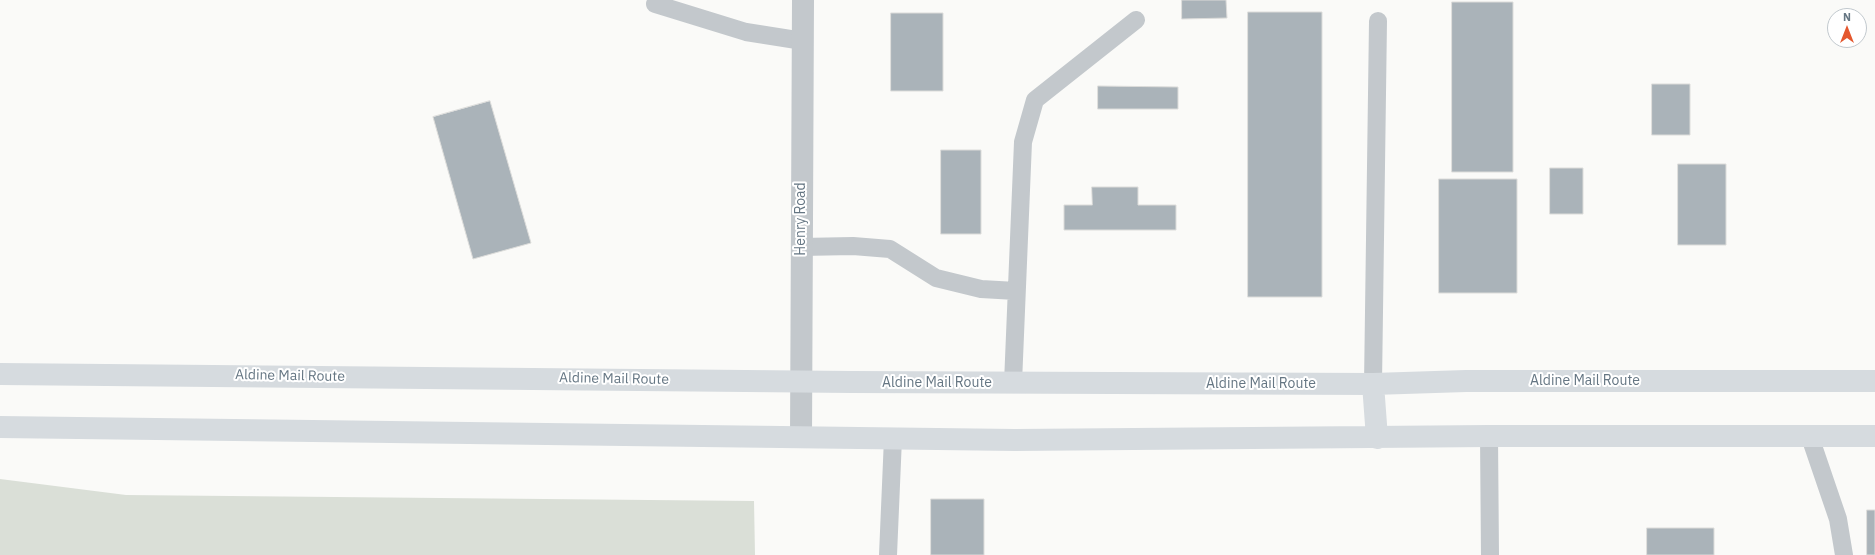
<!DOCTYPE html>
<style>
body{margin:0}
#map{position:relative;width:1875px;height:555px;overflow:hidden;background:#fafaf8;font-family:"IBM Plex Sans",sans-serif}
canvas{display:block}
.north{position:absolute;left:1827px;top:8px;width:40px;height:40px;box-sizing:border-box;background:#fff;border:1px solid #c1c8cd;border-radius:50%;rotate:0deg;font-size:11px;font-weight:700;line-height:16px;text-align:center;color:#657683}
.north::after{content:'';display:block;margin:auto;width:14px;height:18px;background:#e4572e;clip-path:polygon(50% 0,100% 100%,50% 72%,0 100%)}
</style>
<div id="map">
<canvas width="1875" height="555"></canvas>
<div class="north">N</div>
</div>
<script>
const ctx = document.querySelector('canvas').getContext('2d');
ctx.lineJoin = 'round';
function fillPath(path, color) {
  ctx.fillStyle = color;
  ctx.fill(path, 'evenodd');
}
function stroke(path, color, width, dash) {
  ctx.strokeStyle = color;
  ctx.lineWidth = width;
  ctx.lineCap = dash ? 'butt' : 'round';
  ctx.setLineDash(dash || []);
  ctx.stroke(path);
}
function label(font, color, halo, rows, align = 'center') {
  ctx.font = font + ' "IBM Plex Sans",sans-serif';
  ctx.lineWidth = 4;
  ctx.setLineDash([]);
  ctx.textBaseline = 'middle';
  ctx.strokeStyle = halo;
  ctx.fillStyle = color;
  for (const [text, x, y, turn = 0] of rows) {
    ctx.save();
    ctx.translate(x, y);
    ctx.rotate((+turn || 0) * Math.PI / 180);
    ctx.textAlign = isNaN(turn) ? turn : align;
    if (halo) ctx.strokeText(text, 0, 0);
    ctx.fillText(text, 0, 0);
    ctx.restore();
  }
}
fillPath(new Path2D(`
 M0 479 126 495 754 501 755 555H0Z`), '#dadfd7');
const building = new Path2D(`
 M1182 0H1226L1227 18 1182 19Z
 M1452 2H1513V172H1452Z
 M1248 12H1322V297H1248Z
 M891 13H943V91H891Z
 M1652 84H1690V135H1652Z
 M1098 86 1178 87V109H1098Z
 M490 101 531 243 473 259 433 117Z
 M941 150H981V234H941Z
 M1678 164H1726V245H1678Z
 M1550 168H1583V214H1550Z
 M1439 179H1517V293H1439Z
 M1092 187H1138V205H1176V230H1064V205H1092Z
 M931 499H984V555H931Z
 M1867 510H1875V555H1867Z
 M1647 528H1714V555H1647Z`);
fillPath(building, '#aab3b9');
stroke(building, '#dcdcda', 1);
stroke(new Path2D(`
 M655 4 746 32 803 41
 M801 247 853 246 890 249 936 278 981 289 1016 291
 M1013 383 1023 142 1035 100 1136 20
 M1373 384 1378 21
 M1489 436 1490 555
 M1810 437 1838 519 1844 555
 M888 555 893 438`), '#c3c8cc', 18);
stroke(new Path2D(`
 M801 437 803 0`), '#c3c8cc', 22);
stroke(new Path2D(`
 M0 374 852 382 1373 384 1466 381H1875
 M1373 384 1377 438
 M0 427 1015 440 1489 436H1875`), '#d6dbdf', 22);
label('14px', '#657683', '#fff', [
 ["Henry Road",801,219,-90],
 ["Aldine Mail Route",290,376,1],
 ["Aldine Mail Route",614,379,1],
 ["Aldine Mail Route",1585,381],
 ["Aldine Mail Route",937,383],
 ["Aldine Mail Route",1261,384]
]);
</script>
